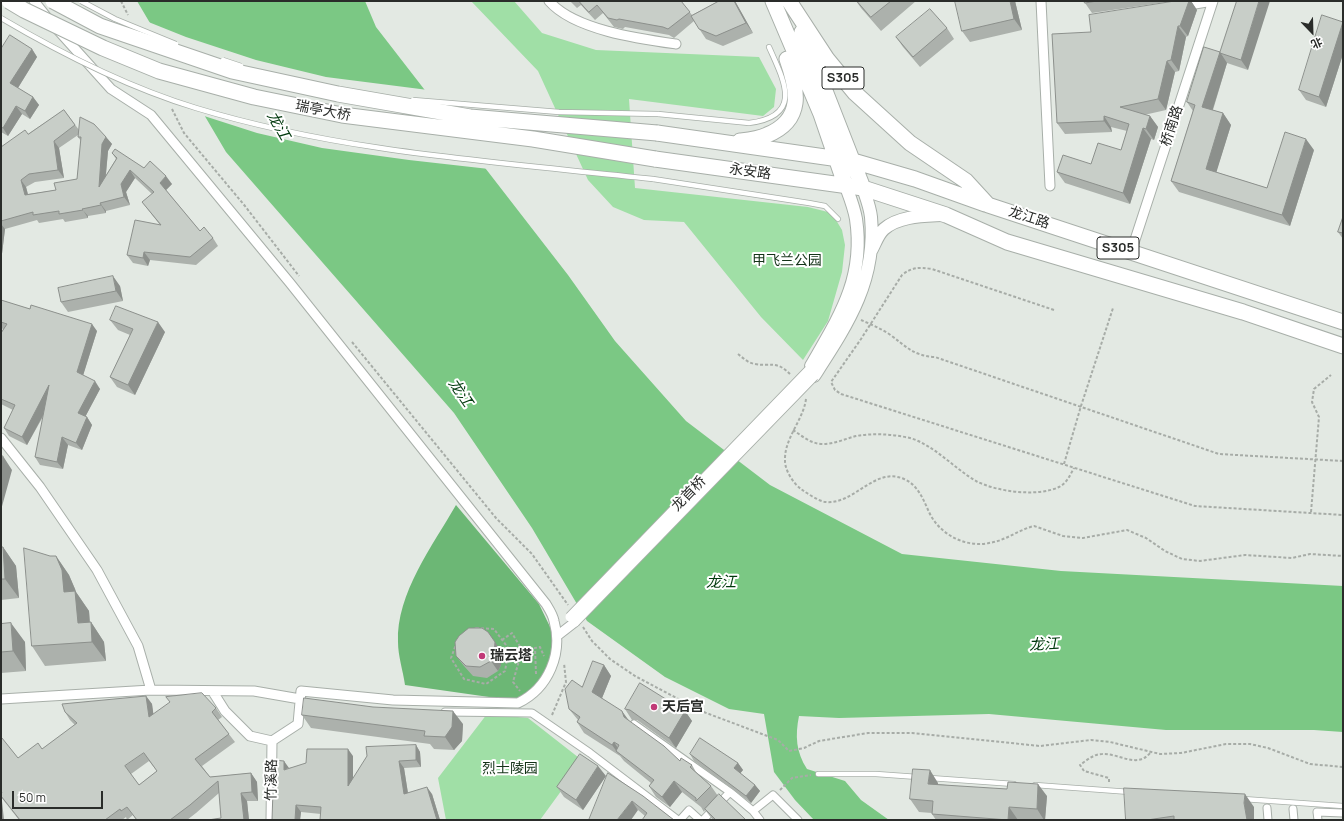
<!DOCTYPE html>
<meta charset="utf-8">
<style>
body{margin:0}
#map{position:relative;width:1344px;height:821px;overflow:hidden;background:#e3e9e3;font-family:Manrope,"Noto Sans SC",sans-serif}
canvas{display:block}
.frame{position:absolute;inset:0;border:2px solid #2a2c2a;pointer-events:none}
.north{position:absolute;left:1292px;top:12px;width:40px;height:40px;-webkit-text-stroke:3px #fff;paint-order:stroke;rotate:157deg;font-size:11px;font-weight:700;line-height:16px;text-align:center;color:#2a2c2a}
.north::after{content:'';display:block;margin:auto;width:14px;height:18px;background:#2a2c2a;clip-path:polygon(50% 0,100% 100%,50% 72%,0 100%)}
.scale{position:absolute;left:12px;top:791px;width:91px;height:18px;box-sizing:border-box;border:2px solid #2a2c2a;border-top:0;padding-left:5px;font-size:12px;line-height:14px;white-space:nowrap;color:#2a2c2a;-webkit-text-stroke:3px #fff;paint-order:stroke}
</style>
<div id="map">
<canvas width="1344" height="821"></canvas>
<div class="frame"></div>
<div class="north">北</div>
<div class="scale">50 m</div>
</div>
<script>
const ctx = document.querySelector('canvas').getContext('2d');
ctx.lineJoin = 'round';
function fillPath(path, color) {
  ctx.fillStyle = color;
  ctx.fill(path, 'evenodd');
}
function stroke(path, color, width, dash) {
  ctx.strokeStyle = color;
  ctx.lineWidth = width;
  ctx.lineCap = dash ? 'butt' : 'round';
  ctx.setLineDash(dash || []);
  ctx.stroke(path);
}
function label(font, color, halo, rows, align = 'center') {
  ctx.font = font + ' Manrope,"Noto Sans SC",sans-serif';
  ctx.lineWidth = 4;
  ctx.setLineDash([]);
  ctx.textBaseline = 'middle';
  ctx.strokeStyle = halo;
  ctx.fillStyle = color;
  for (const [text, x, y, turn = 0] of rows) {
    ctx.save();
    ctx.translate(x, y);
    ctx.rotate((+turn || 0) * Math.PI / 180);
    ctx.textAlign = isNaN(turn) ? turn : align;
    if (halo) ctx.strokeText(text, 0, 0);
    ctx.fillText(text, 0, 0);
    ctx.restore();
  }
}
fillPath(new Path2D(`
 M471 1H514L542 33 596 50 759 57 776 89 774 107 763 116 629 99 635 188 808 207 828 212 836 220 842 230 845 245 842 272 828 321 803 360 761 317 684 222 644 220 613 207 588 180 538 71Z
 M487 714 528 718 583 761 540 820H446L438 778Z`), '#a0dfa6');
fillPath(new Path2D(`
 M456 505 539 604 552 631 553 641 550 667 540 681 517 701 405 685C403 671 398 656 398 642 396 594 433 545 456 505Z`), '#6cb775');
fillPath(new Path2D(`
 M137 1H365L376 27 568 275 615 341 686 421 770 485 902 554 1061 571 1343 586V732L1314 730H1166L989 714 839 718 799 716C795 736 796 752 807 769L845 781 861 800 889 820H814L795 800 774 772 764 714 729 709 665 677 587 621 532 528 454 413 226 152Z`), '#7bc884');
fillPath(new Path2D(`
 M146 21 186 37 256 60 326 77 428 90 489 169 409 160 322 148 257 133 201 115Z`), '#e3e9e3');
const service = new Path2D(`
 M658 114 749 123C804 116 784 81 769 47
 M653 179 809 203 825 206 838 219
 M818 774H876L918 777
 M930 778 1014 784
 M1035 785 1130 792
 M1243 799 1343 806`);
const pedestrian = new Path2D(`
 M445 712 532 713 590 753 678 820
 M634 724 730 792 753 811 760 820
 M1267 808 1268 820
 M1293 809 1294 820
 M753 811 773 795 798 820
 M680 820 689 810 700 820
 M703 820 730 792
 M1318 820 1317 812 1343 813`);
const minor = new Path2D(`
 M34 1 49 20
 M549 1C574 30 640 39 676 44
 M1041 1 1050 186
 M1183 6 1213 1
 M57 29 111 89 151 115 290 283 546 604C549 609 553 615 554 621 563 653 549 688 518 703L393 700 301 691 298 724 272 741 250 736 225 711 213 692
 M1131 252 1213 1
 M1 438 40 487 97 570 138 646 151 690 254 691 300 699
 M557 636 575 622
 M1 699 151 690
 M271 820 272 741`);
const tertiary = new Path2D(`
 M871 251C875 244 878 234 884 229 899 216 923 216 941 215
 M811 366C839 317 865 279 856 219 854 207 849 195 845 184
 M814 376C847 325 877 281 871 217 870 207 866 197 863 188`);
const primary = new Path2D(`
 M773 1 821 114 845 184
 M789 1 827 59 855 93 910 143 966 181 988 205 1343 322
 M802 32 863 188
 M657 133 853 161 915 179 985 204
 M740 141C749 140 759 139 767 135 804 120 798 90 787 59
 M655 159 863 188 946 215 1007 242 1243 312 1343 346`);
stroke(service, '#a8afa9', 6);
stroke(pedestrian, '#a8afa9', 9);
stroke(minor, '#a8afa9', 11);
stroke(tertiary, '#a8afa9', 14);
stroke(primary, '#a8afa9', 17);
stroke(new Path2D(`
 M121 1 128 15
 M172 109 184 133 245 206 299 276
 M1054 310 932 269C919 267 912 267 902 275L861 339 831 382 835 390 841 394 1195 506 1343 515
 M861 320C870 324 880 328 889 334 906 346 913 356 935 357L1219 454 1343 461
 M352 342 496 518 532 554 568 605
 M738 354C743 358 748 363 755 364 771 367 776 360 790 374
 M806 399C803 421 784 438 785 461 785 471 794 484 801 489 808 494 817 500 825 502 855 505 874 466 904 479 918 485 923 499 929 512 939 534 965 548 989 543 1005 541 1018 530 1034 526L1063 536 1083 538 1127 530 1146 538 1165 551 1182 559 1200 561 1245 555 1292 558 1310 554 1343 556
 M793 430C802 436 811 444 823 444 834 444 845 439 856 436 873 433 892 434 910 438 934 445 955 469 976 481 997 492 1038 497 1059 487 1067 483 1070 475 1074 468
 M1064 464 1081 406 1113 308
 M1311 512 1319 417 1312 402 1314 389 1331 375
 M583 627 592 641 610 659 635 676 701 711 778 740 789 751 804 748 819 741 868 733H912L1040 746 1091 740 1110 742 1160 754 1181 753 1226 744H1250L1268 748 1310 764 1343 767
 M476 628 494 629 509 649 505 671 486 684 464 679 451 658 458 639Z
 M502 640 512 633 522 650 513 682 520 691
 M536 674 535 648 540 647 544 656
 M552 715 566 682 564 663
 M1109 782V778L1084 771 1080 765C1087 760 1094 754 1102 754 1119 753 1137 769 1150 753
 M780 790 792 778 811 775`), '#a7aca7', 2, [3, 2]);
stroke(service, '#fff', 4.5);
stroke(pedestrian, '#fff', 7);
stroke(minor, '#fff', 9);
stroke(tertiary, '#fff', 12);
stroke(primary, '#fff', 15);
const serviceBridge = new Path2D(`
 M81 1 115 19 176 44
 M1 18C62 54 127 87 196 108 344 153 500 162 653 179
 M223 60 241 66
 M413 100 559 112 658 114`);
const minorBridge = new Path2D(`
 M570 617 809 370
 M575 622 814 376`);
const primaryBridge = new Path2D(`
 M9 1 24 10 103 48 159 71 254 97 342 115 533 139 655 159
 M53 1 100 26 232 71 338 94 470 117 657 133`);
stroke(serviceBridge, '#a8afa9', 6, []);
stroke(minorBridge, '#a8afa9', 11, []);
stroke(primaryBridge, '#a8afa9', 17, []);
stroke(serviceBridge, '#fff', 4.5);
stroke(minorBridge, '#fff', 9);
stroke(primaryBridge, '#fff', 15);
fillPath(new Path2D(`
 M570 1H681L692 15 717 2 716 1H735L753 33 723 46 706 39 694 21 674 38 669 35 625 27 623 29 614 27 603 13 595 20 581 5 577 8Z
 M856 1H916L881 31 861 8Z
 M1015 1 1022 30 970 42 962 31Z
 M1084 1H1173L1092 13 1085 3Z
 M1175 1H1191L1197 10 1188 36 1186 37 1179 71 1175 72 1166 110 1144 115 1150 116 1158 127 1154 140 1151 139 1130 204 1065 183 1057 172 1091 164 1121 150 1127 131 1111 127 1112 132 1065 134 1057 123 1091 32Z
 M1237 1 1248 70 1227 63 1213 110 1223 113 1231 125 1216 172 1267 188 1314 150 1290 226 1179 192 1171 181 1193 111 1187 102 1220 52V53Z
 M1343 22V54L1326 107 1306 100 1299 90Z
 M947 28 954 39 920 67 903 47 896 37Z
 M1 49H32L37 57 18 88 33 97 39 105 30 119 22 114 8 136 1 132Z
 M64 110 79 130 106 137 112 144 108 151 106 175 116 159 112 153 144 168 172 184 166 190 200 231 213 238 218 246 196 265 150 260 148 266 133 263 127 255 160 225 142 202 152 194 135 178 126 192 130 205 106 211V213L88 216V218L65 222 63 219 39 223 37 220 5 229 1 262V147L28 134ZM78 135V137L81 141 77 179 56 190 28 194 26 187 35 182 64 178 59 148Z
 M1343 217V239L1338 232Z
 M120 286 123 301 68 312 61 302Z
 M1 300 97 331 83 375 100 389 85 417H87L92 425 82 450 68 445 63 469 40 465 35 457 44 415 27 445 9 436 4 428 13 410 1 404V333L3 329 1 328Z
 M110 320 165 332 135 395 117 387 110 377 130 335 118 330Z
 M1 547H3L16 566 19 598 1 600Z
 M50 556H56L69 575 75 589 76 592 89 611 90 622H91L104 642 106 661 45 666 32 646Z
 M1 624 25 642 26 671 1 673Z
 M502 652 501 665 498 671 487 678 473 676 464 666 456 656Z
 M604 665 611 676 602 698 629 721 680 761 692 765 696 772 711 786 718 796 746 820H713L705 810 704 812 701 807 682 792 670 807 656 797 649 786 651 783 624 761 620 756 584 733 577 722 578 720 569 709 582 687Z
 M146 696 152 704 153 714 216 708 222 717 218 720 235 742 202 766 210 777 251 773 257 782 258 801H247L249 820H208L221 818 219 793 196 813 187 820H136L133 815 127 820 126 817 122 820H19L1 797 2 793 1 791V738L18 758 42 749 75 725 70 720 65 712ZM149 761 157 771 139 785 131 774Z
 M625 709 685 711 692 721 676 748 637 720H632Z
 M302 715 463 724 462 741 454 750 434 749 430 744 311 728Z
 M416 745 420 752 421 767 404 768 408 793 432 794 440 820H320L321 814 301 812 300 820H272L289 768 353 756V778Z
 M690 754 738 763 743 770 740 773 755 785 760 791 751 803 694 761Z
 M608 773 674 820 645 816 638 810Z
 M606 776 583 810 564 797 557 787Z
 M938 783V784L1047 796 1045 820H936L932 814V813L919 812 910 799Z
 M1254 807V820H1126Z`), '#acb1ac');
fillPath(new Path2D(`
 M734 1H735L753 33 746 23Z
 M1010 1H1015L1022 30 1014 19Z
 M1189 1H1191L1197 10 1188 36 1180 26Z
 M1259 1H1270L1248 70 1241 60Z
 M1343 22V54L1326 107 1319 97Z
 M1178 26 1186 37 1179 71 1171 60Z
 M32 49 37 57 16 91 10 83Z
 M1220 52 1227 63 1210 118 1202 107Z
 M1167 61 1175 72 1166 110 1158 99Z
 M33 97 39 105 30 119 25 111Z
 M16 106 22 114 8 136 3 128Z
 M1223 113 1231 125 1214 180 1206 169Z
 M1104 116 1111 127 1112 132 1104 121Z
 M1150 116 1158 127 1154 140 1146 129Z
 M1143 128 1151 139 1130 204 1123 193Z
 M106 137 112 144 108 151 104 194 99 187 102 144Z
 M1306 139 1314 150 1290 226 1282 215Z
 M54 141 59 148 64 178 58 170Z
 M130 170 135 178 126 192 130 205 124 197 121 184Z
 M166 176 172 184 165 191 160 183Z
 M21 180 26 187 30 203 25 195Z
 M100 203 106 211V213L101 205Z
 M82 209 88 216V218L83 210Z
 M1 224 5 229 1 262Z
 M144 252 150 260 148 266 143 258Z
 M113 276 120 286 123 301 116 291Z
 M158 322 165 332 135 395 128 385Z
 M92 324 97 331 82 379 77 372Z
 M95 381 100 389 83 421 78 413Z
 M49 385 55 393 27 445 22 437Z
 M87 417 92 425 82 450 76 443Z
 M62 437 68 445 63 469 57 462Z
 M3 456 12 470 1 510V464Z
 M3 547 16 566 19 598 5 579Z
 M56 556 69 575 75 589 76 592 89 611 91 643 78 623 64 592Z
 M91 622 104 642 106 661 92 642Z
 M11 623 25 642 26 671 13 651Z
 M488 632 502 652 501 665 498 671 491 661Z
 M604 665 611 676 600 703 592 692Z
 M146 696 152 704 155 725 149 717Z
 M453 711 463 724 462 741 454 750 445 737Z
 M622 711 630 722 624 717Z
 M685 711 692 721 676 748 669 738Z
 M614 742 621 753 616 751 620 756 612 745Z
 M416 745 420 752 421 767 416 760Z
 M348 749 353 756V793L348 786Z
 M284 761 289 768 284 770Z
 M399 761 404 768 409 800 404 794Z
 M738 763 743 770 739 775 734 768Z
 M598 766 606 776 583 810 576 800Z
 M930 770 938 783 937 796 928 784Z
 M251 773 257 782 258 801 252 792Z
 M674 781 682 792 670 807 662 797Z
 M1038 784 1047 796 1045 820H1044L1037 809Z
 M755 785 760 791 751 803 746 796Z
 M427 787 432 794 440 820H437Z
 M241 793 247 801 249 820H244Z
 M1245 794 1254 807V820H1247L1244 803Z
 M1 800 2 801 4 820H1Z
 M632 801 638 810 631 820H617Z
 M296 805 301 812 300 820H295Z
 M1009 807 1018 820H1008Z`), '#8c908c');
const building = new Path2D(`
 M579 1H681L690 12 668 29 663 27 619 19 617 20 608 18 597 5 589 12Z
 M716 1H734L746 23 716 36 699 29 691 16 717 2Z
 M857 1H891L871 17Z
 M955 1H1010L1014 19 962 31Z
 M1084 1H1097L1085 3Z
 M1175 1H1189L1180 26H1178L1171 60 1167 61 1158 99 1120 107 1150 116 1146 129 1143 128 1123 193 1057 172 1063 155 1091 164 1098 143 1121 150 1129 124 1104 116V121L1057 123 1052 34 1091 32 1089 15Z
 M1237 1H1259L1241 60 1220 53Z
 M930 9 947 28 913 57 896 37Z
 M1322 15 1343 22 1319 97 1299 90Z
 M10 35 32 49 10 83 33 97 25 111 16 106 3 128 1 127V49Z
 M1204 47 1220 52 1202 107 1223 113 1206 169 1267 188 1285 132 1306 139 1282 215 1171 181 1195 105 1187 102Z
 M64 110 75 125 54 141 58 170 29 174 21 180 25 195 56 190 54 183 77 179 81 137H78L80 117 94 124 106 137 102 144 99 187 117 158 112 153 115 149 144 168 150 161 166 176 160 183 200 231 204 227 213 238 190 257 144 252 143 258 127 255 135 220 161 225 142 202 154 192 130 170 121 184 124 197 100 203 101 205 82 209 83 210 59 214V211L33 215V212L1 221V147L25 130 28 134Z
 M1343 217V233L1338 232Z
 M113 276 116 291 61 302 58 288Z
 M1 300 30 309 31 305 92 324 77 372 95 381 78 413 87 417 76 443 62 437 57 462 35 457 49 385 22 437 4 428 15 405 1 399V341L2 340 1 339V333L7 324 1 322Z
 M116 306 158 322 128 385 110 377 133 329 110 320Z
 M1 456H3L1 464Z
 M1 547H3L5 579H1Z
 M24 548 50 556H56L62 570 64 592 75 591 78 623 91 622 92 642 32 646Z
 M11 623 13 651 1 652V624Z
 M469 628H482L488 632 495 642 494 655 491 661 480 667 466 666 456 656 455 642 459 636Z
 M593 661 604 665 592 692 622 711 624 717 664 746 680 761 681 758 692 765 690 767 711 786 696 801V798L674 781 662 797 649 786 654 780 616 751 619 745 614 742 612 745 577 722 580 717 569 709 565 689 572 680 582 687Z
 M640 683 685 711 669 738 630 710 625 709Z
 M202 693 216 708 212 712 229 734 195 759 210 777 251 773 252 792 241 793 244 820H208L221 818 218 781 190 805 170 820H137L127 807 121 811 120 809 105 820H20L1 796V793H2L1 791V738H2L18 758 38 743 42 749 77 723 65 712 62 704 146 696 149 717 170 702 166 697ZM144 753 157 771 139 785 125 766Z
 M304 698 373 707 453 711 452 727 445 737 424 736 425 731 302 715Z
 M700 738 738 763 734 768 755 785 746 796 690 754Z
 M416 745V760L399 761 404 794 427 787 437 820H320L321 807 296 805 295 820H272L274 760 284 761V770L306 763 307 749H348V786L367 756 366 747Z
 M580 754 598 766 576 800 557 787Z
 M913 769 930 770 928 784 1007 789 1008 782 1038 784 1037 809 1009 807 1008 820 932 814 933 801 910 799Z
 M608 773 643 796 674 820H642L647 813 632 801 617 820H589Z
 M1124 788 1245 794 1244 803 1247 820H1174V816L1147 820H1126Z
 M719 794 746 820H716L705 809Z`);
fillPath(building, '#c8cec8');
stroke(building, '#8c908c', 1);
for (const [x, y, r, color] of [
 [482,656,4,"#c13977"],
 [654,707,4,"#c13977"]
]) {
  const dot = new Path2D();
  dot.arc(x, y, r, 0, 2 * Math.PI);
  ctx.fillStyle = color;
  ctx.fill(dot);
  stroke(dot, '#fff', 1.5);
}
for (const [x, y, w] of [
 [843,78,42],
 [1118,248,42]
]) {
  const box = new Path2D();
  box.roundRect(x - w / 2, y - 11, w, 22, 3);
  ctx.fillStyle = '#fff';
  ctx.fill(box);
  stroke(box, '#2a2c2a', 1);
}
label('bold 13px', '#2a2c2a', null, [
 ["S305",843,78],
 ["S305",1118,248]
]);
label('14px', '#2a2c2a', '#fff', [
 ["瑞亭大桥",323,111,11],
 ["桥南路",1172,126,-72],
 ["永安路",750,172,8],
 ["龙江路",1029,218,18],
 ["龙首桥",689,494,-46],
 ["竹溪路",272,780,-89]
]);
label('14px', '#143318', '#fff', [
 ["甲飞兰公园",787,261],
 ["烈士陵园",510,769]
]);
label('bold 14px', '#2a2c2a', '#fff', [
 ["瑞云塔",490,656],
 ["天后宫",662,707]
], 'left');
label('italic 15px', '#00390d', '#fff', [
 ["龙江",278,126,60],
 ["龙江",460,393,55],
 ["龙江",721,583],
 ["龙江",1044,645,-3]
]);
</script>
